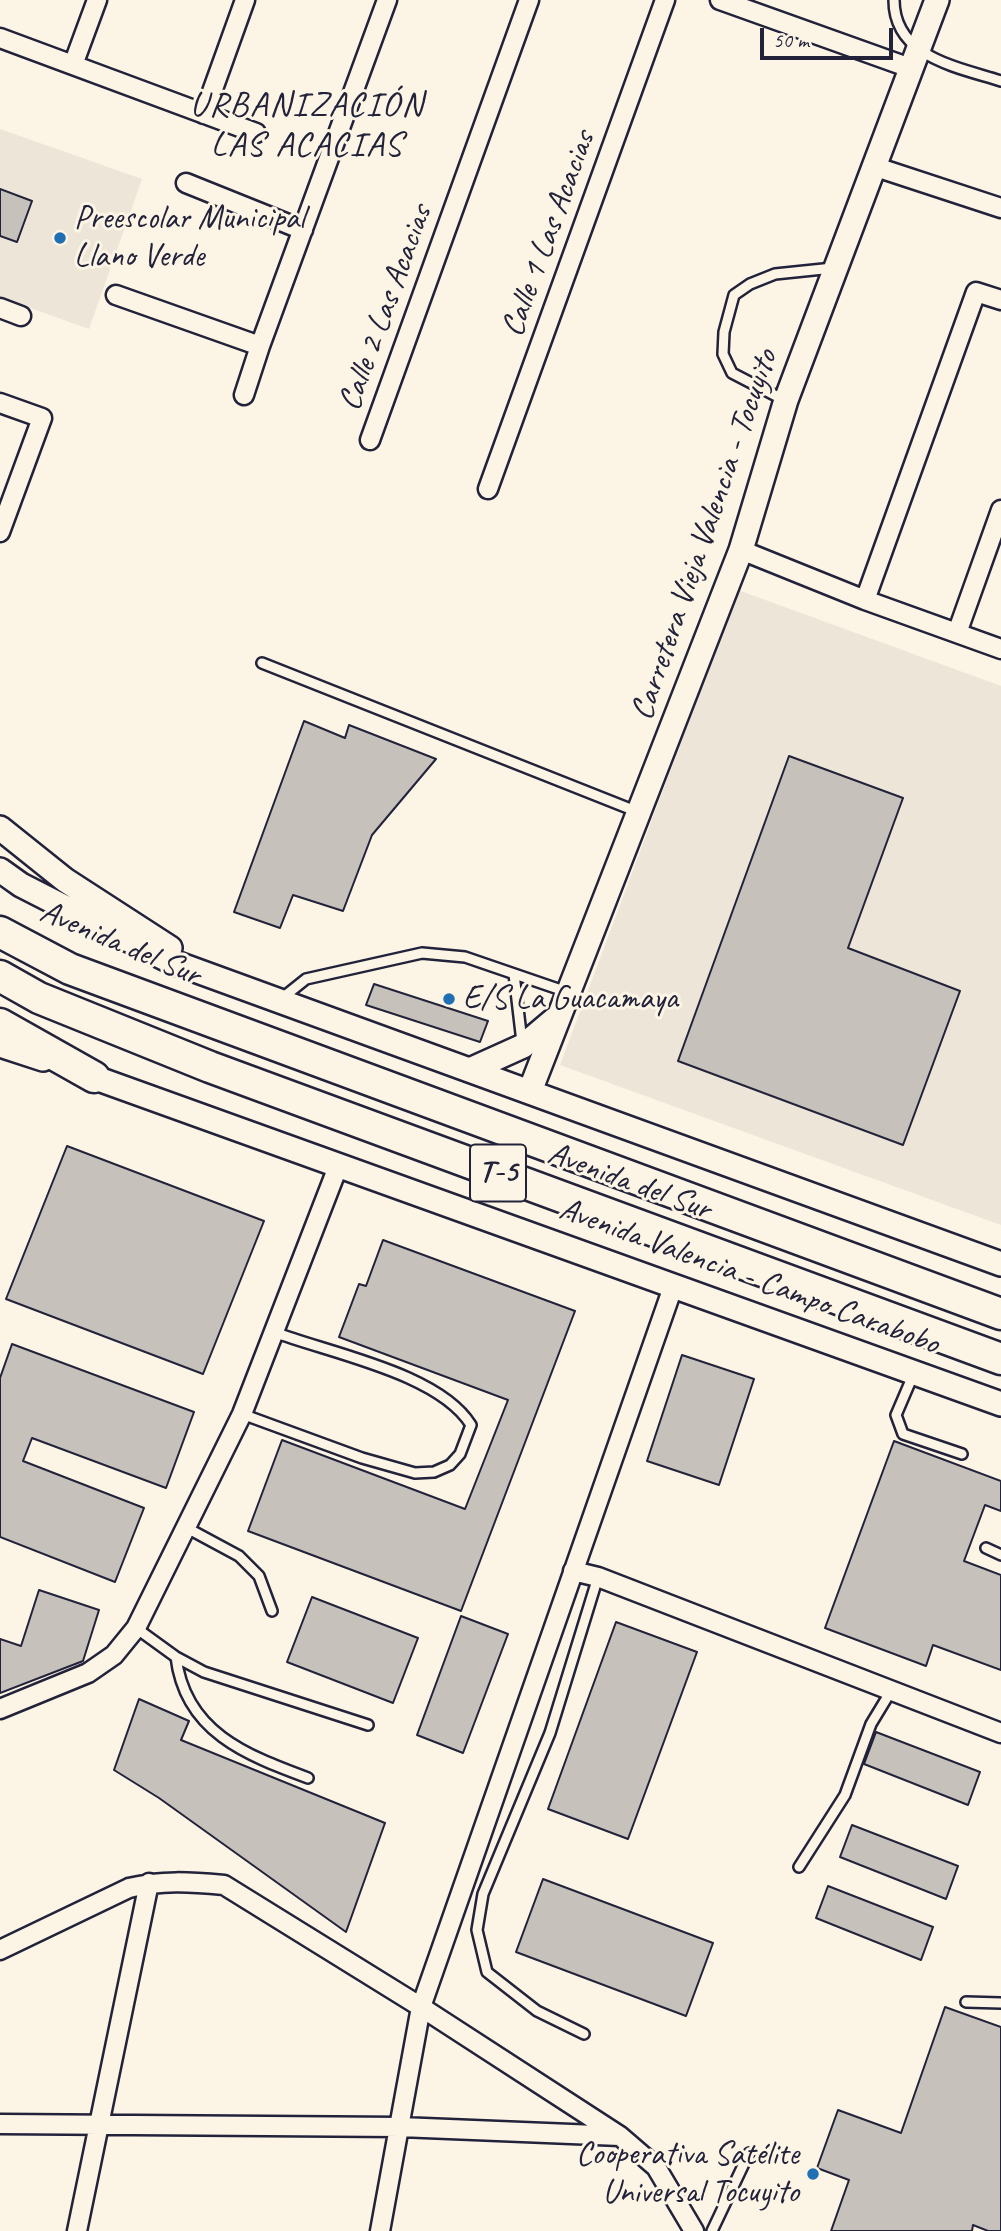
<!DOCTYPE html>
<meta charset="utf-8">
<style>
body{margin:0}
#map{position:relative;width:1001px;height:2231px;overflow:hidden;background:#fcf5e5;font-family:Caveat,sans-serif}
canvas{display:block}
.scale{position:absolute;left:760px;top:28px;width:133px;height:32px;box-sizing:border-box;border:4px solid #22223b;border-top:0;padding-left:9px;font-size:21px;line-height:24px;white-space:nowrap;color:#22223b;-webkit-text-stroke:5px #fcf5e5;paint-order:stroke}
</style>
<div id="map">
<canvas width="1001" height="2231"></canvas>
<div class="scale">50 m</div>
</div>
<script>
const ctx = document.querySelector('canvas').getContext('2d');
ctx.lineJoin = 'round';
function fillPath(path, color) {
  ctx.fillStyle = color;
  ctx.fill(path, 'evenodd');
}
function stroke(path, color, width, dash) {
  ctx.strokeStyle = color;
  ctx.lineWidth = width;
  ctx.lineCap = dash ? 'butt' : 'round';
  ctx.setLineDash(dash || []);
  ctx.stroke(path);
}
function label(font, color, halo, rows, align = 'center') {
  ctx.font = font + ' Caveat,sans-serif';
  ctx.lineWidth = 6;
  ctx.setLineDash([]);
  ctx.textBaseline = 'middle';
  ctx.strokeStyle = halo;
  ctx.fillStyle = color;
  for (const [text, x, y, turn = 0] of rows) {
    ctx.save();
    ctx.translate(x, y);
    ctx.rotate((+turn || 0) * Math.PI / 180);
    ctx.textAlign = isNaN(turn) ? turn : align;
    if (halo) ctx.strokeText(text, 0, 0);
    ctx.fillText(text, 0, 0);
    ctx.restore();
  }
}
fillPath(new Path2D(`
 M0 129 142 179 89 329 0 297Z
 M738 590 1001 686V1225L560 1065Z`), '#ece5d8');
const building = new Path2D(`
 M0 189 32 201 17 242 0 236Z
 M304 721 345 738 349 725 436 759 372 835 343 911 293 895 280 928 234 912Z
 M789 756 903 798 848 948 960 991 903 1145 678 1061Z
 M374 984 488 1021 480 1042 366 1005Z
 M67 1146 264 1221 203 1374 6 1299Z
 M383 1240 575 1311 461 1611 248 1531 282 1440 465 1509 508 1400 339 1337 359 1284 366 1286Z
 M12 1344 194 1412 166 1488 32 1438 23 1461 144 1508 115 1582 0 1537V1378Z
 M682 1355 754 1379 719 1485 647 1461Z
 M894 1441 1001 1481V1511L985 1505 964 1561 1001 1575V1670L933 1645 926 1666 825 1628Z
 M39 1590 99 1610 83 1661 0 1693V1639L21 1646Z
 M312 1597 418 1638 393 1703 287 1662Z
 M461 1616 508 1634 463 1753 417 1735Z
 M616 1622 697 1652 628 1839 548 1809Z
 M139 1699 189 1721 181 1740 385 1823 346 1932 159 1798 114 1770Z
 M876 1732 980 1772 968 1805 864 1764Z
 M852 1825 958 1866 946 1899 840 1857Z
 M543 1879 713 1943 686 2016 516 1952Z
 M828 1886 933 1927 921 1960 816 1918Z
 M945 2007 1001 2027V2231H988L973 2225 972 2231H831L849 2180 817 2168 838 2110 901 2133Z`);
fillPath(building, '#c6c1bb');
stroke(building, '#22223b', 2);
const service = new Path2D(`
 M894 0C894 57 957 67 1001 81
 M784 400 732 373 723 354 724 332 734 295 750 284 775 274 833 268
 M262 663 638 812
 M514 974 522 1042
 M281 999 306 979 422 953 465 957 567 992
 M914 1373 896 1415 903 1434 962 1454
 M242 1414 362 1458 415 1473 434 1472 450 1465 460 1454 471 1425C439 1373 329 1353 274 1332
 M187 1528 239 1556 259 1576 272 1611
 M986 1548 1001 1555
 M136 1628 176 1657 204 1672 368 1725
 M176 1657C185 1732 246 1755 308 1778
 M799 1867 845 1795 871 1724 891 1691
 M966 2002 1001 2003
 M584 2034 537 2011 487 1972 477 1930 483 1894 550 1733 598 1577
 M712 2231 749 2153`);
const minor = new Path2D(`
 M720 0 913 69
 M0 38 256 133
 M73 65 97 0
 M204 114 245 0
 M876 167 1001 208
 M186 183 303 230
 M116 295 260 346 387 0
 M0 308 21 316
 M244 395 260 346
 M0 403 42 418 0 532
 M370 440 529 0
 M488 489 665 0
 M741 550 865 600 1001 649
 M865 600 976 292 1001 300
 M957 633 1001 510
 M573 1571 598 1577 1001 1733
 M0 1709 88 1673 114 1655 136 1628 242 1414 339 1164
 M0 1950 129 1888C161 1880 191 1882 224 1885L421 2007 620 2136 656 2167 694 2231
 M0 2124 400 2127 620 2136
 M77 2231 149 1883
 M380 2231 421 2007 673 1287`);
const tertiary = new Path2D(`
 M0 828 65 880 170 948
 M0 870 21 885 170 961 1001 1264
 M0 1045 43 1059
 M472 1069 523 1046 555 1019
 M79 1072 1001 1404
 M530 1091 741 550 786 400 937 0`);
const trunk = new Path2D(`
 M0 932 70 969 1001 1314
 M0 976 39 998 210 1067 1001 1359
 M0 1024 94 1077`);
stroke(service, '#22223b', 14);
stroke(minor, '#22223b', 23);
stroke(tertiary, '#22223b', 28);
stroke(trunk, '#22223b', 35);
stroke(service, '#fcf5e5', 9);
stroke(minor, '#fcf5e5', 18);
stroke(tertiary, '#fcf5e5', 23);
stroke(trunk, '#fcf5e5', 30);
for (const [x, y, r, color] of [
 [60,238,7,"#1f6fb2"],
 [449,999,7,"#1f6fb2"],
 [813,2174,7,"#1f6fb2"]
]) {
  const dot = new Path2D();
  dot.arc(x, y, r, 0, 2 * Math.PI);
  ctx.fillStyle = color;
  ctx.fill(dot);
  stroke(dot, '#fcf5e5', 2.5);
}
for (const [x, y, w] of [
 [498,1173,56]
]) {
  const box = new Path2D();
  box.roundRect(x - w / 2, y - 28.5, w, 57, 5);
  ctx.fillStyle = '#fcf5e5';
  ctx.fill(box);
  stroke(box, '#22223b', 2);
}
label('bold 32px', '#22223b', null, [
 ["T-5",498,1173]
]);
label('33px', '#22223b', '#fcf5e5', [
 ["Preescolar Municipal",74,219],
 ["Llano Verde",74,257],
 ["E/S La Guacamaya",463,999],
 ["Cooperativa Satélite",799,2155,"right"],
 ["Universal Tocuyito",799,2193,"right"]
], 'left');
label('33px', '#22223b', '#fcf5e5', [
 ["Calle 1 Las Acacias",549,234,-70],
 ["Calle 2 Las Acacias",386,308,-70],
 ["Carretera Vieja Valencia - Tocuyito",705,535,-71],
 ["Avenida del Sur",120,944,23],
 ["Avenida del Sur",629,1182,20],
 ["Avenida Valencia - Campo Carabobo",749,1277,20]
]);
ctx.letterSpacing = '2px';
label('35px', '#22223b', '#fcf5e5', [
 ["URBANIZACIÓN",307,106],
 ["LAS ACACIAS",307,146]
]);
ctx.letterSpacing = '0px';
</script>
